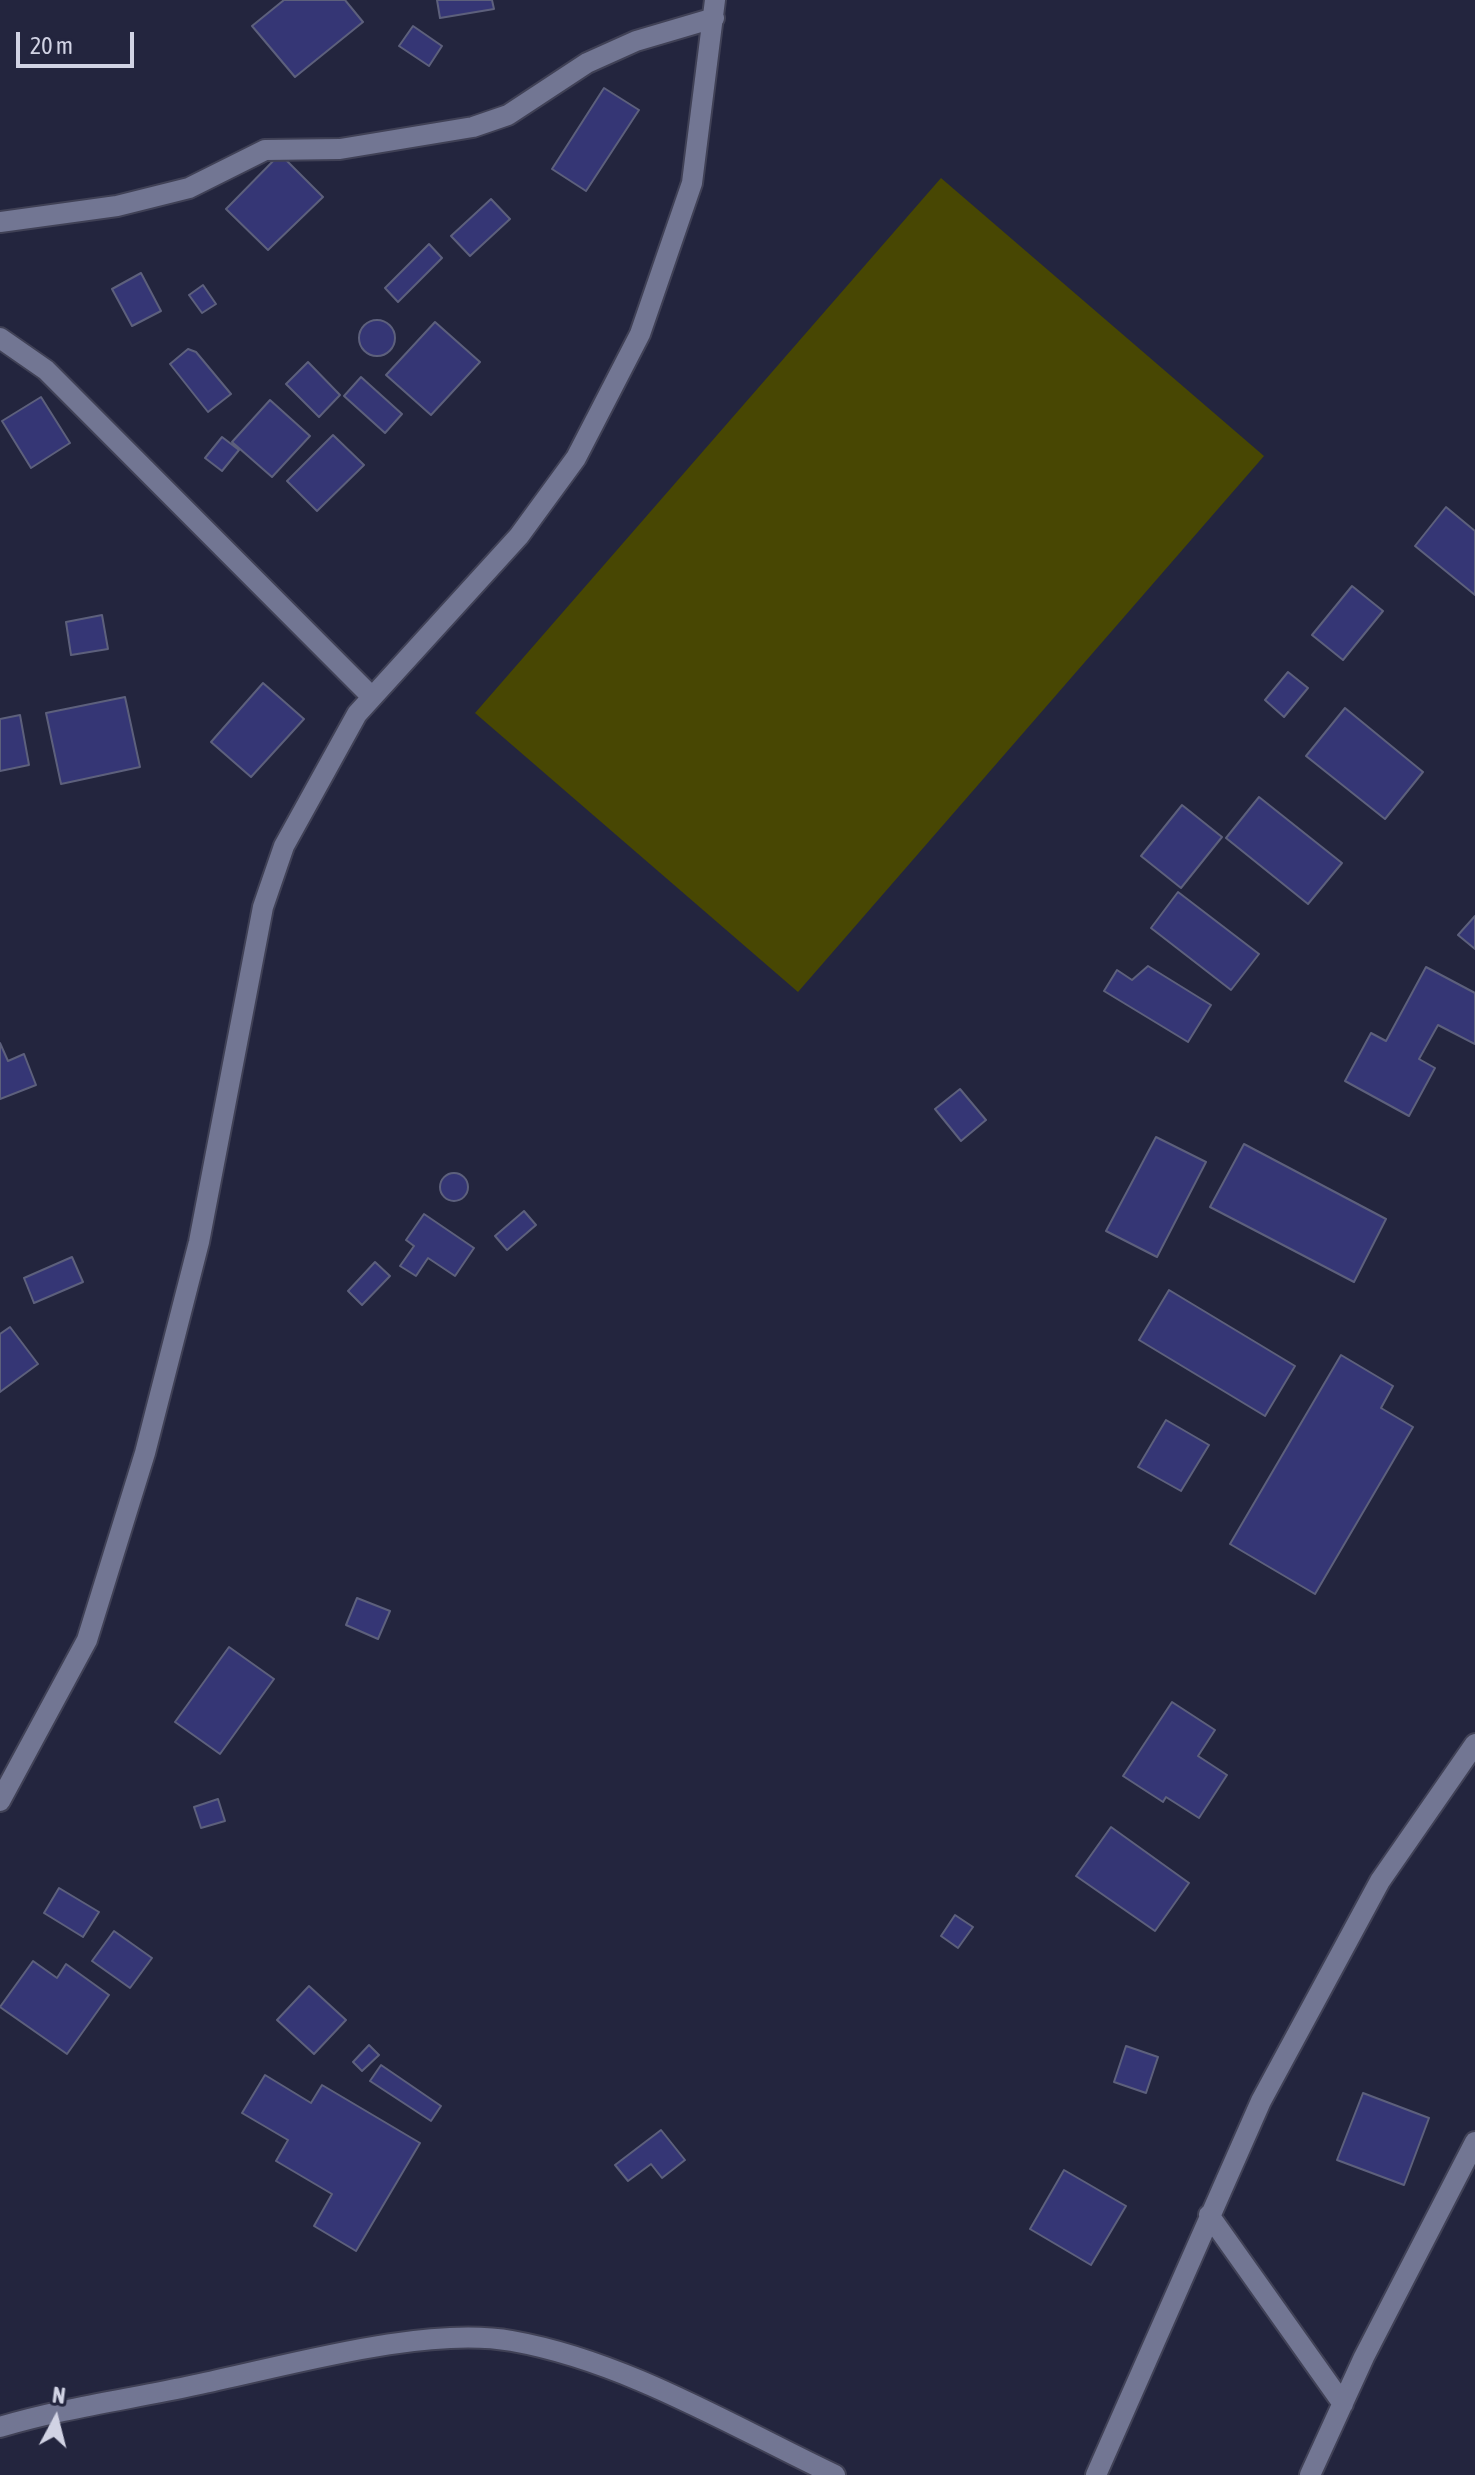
<!DOCTYPE html>
<style>
body{margin:0}
#map{position:relative;width:1475px;height:2475px;overflow:hidden;background:#23253e;font-family:"Asap Condensed",sans-serif}
canvas{display:block}
.north{position:absolute;left:16px;top:2379px;width:80px;height:80px;-webkit-text-stroke:6px #23253e;paint-order:stroke;rotate:7deg;font-size:22px;font-weight:700;line-height:32px;text-align:center;color:#d1d3e4}
.north::after{content:'';display:block;margin:auto;width:28px;height:36px;background:#d1d3e4;clip-path:polygon(50% 0,100% 100%,50% 72%,0 100%)}
.scale{position:absolute;left:16px;top:32px;width:118px;height:36px;box-sizing:border-box;border:4px solid #d1d3e4;border-top:0;padding-left:10px;font-size:24px;line-height:28px;white-space:nowrap;color:#d1d3e4;-webkit-text-stroke:6px #23253e;paint-order:stroke}
</style>
<div id="map">
<canvas width="1475" height="2475"></canvas>
<div class="north">N</div>
<div class="scale">20 m</div>
</div>
<script>
const ctx = document.querySelector('canvas').getContext('2d');
ctx.lineJoin = 'round';
function fillPath(path, color) {
  ctx.fillStyle = color;
  ctx.fill(path, 'evenodd');
}
function stroke(path, color, width, dash) {
  ctx.strokeStyle = color;
  ctx.lineWidth = width;
  ctx.lineCap = dash ? 'butt' : 'round';
  ctx.setLineDash(dash || []);
  ctx.stroke(path);
}
fillPath(new Path2D(`
 M941 178 1264 456 798 992 475 713Z`), '#484703');
const building = new Path2D(`
 M284 0H345L363 22 295 77 252 26Z
 M437 0H492L494 9 440 18Z
 M413 26 442 46 429 66 399 46Z
 M604 88 639 110 586 191 552 169Z
 M280 154 323 197 268 250 226 209Z
 M491 199 510 219 470 256 451 236Z
 M429 244 442 258 398 302 385 288Z
 M141 273 161 311 132 326 112 289Z
 M203 285 216 304 202 313 189 295Z
 M359 338a18 18 0 1 1 36 0a18 18 0 1 1-36 0Z
 M435 322 480 362 431 415 386 375Z
 M188 349 196 352 231 394 208 412 170 364Z
 M308 362 340 395 319 417 286 384Z
 M361 377 402 414 385 433 344 396Z
 M41 397 70 443 31 468 2 421Z
 M270 400 310 436 272 477 232 442Z
 M333 435 364 465 317 511 287 481Z
 M222 437 239 450 222 471 205 458Z
 M1446 507 1475 531V595L1415 546Z
 M1352 586 1383 611 1343 660 1312 635Z
 M102 615 108 649 71 655 66 622Z
 M1288 672 1308 688 1284 717 1265 700Z
 M263 683 304 719 251 777 211 742Z
 M125 697 140 767 61 784 46 713Z
 M1345 708 1423 772 1385 819 1306 756Z
 M20 715 29 765 0 771V719Z
 M1259 797 1342 863 1308 904 1226 838Z
 M1182 805 1222 837 1181 888 1141 856Z
 M1178 892 1259 954 1231 990 1151 928Z
 M1475 916V949L1458 935Z
 M1148 966 1211 1005 1188 1042 1104 991 1117 970 1132 980Z
 M1426 967 1475 993V1044L1438 1025 1419 1059 1435 1068 1409 1116 1345 1081 1371 1033 1386 1041Z
 M0 1043 8 1061 24 1054 36 1085 0 1099Z
 M960 1089 986 1120 961 1141 935 1109Z
 M1156 1137 1206 1162 1157 1257 1106 1231Z
 M1244 1144 1386 1219 1354 1282 1210 1207Z
 M440 1187a14 14 0 1 1 28 0a14 14 0 1 1-28 0Z
 M524 1211 536 1225 507 1250 495 1236Z
 M424 1214 474 1248 455 1276 428 1258 416 1276 400 1266 414 1246 406 1240Z
 M72 1257 83 1282 34 1303 24 1278Z
 M375 1262 390 1276 362 1305 348 1291Z
 M1169 1290 1295 1366 1265 1416 1139 1340Z
 M10 1327 38 1364 0 1392V1334Z
 M1341 1355 1393 1386 1381 1408 1413 1427 1315 1594 1230 1544Z
 M1166 1420 1209 1445 1181 1491 1138 1467Z
 M357 1598 390 1611 378 1639 346 1625Z
 M229 1647 274 1679 220 1754 175 1722Z
 M1172 1702 1215 1730 1198 1756 1227 1775 1199 1818 1166 1797 1163 1802 1123 1776Z
 M218 1799 225 1821 201 1828 194 1807Z
 M1111 1827 1189 1883 1155 1931 1076 1876Z
 M59 1888 99 1912 83 1937 44 1913Z
 M955 1915 973 1927 958 1948 941 1936Z
 M114 1931 152 1958 130 1988 92 1961Z
 M33 1961 57 1978 66 1964 109 1995 67 2054 0 2007Z
 M309 1986 346 2020 314 2054 277 2020Z
 M369 2045 379 2055 362 2071 353 2062Z
 M1126 2046 1158 2057 1146 2093 1114 2082Z
 M381 2065 441 2106 431 2121 370 2081Z
 M265 2075 311 2103 322 2085 420 2143 356 2251 314 2226 332 2194 276 2161 288 2140 242 2113Z
 M1363 2093 1429 2118 1404 2185 1337 2160Z
 M661 2130 685 2160 662 2178 651 2164 628 2181 615 2165Z
 M1064 2170 1126 2206 1091 2265 1030 2229Z`);
fillPath(building, '#353675');
stroke(building, '#5d607c', 2);
const minor = new Path2D(`
 M0 222 117 206 189 188 265 150 340 149 473 127 508 115 587 63 636 41 714 18
 M0 338 46 370 372 697
 M0 1801 87 1640 145 1453 199 1242 263 907 284 846 357 714 519 536 576 458 640 334 692 183 715 0
 M1209 2215 1343 2404
 M0 2427C63 2408 131 2399 195 2385 283 2367 425 2325 512 2341 625 2361 732 2426 835 2475
 M1096 2475 1261 2101 1380 1881 1475 1744
 M1310 2475 1364 2357 1475 2142`);
stroke(minor, '#404156', 24);
stroke(minor, '#727693', 20);
</script>
